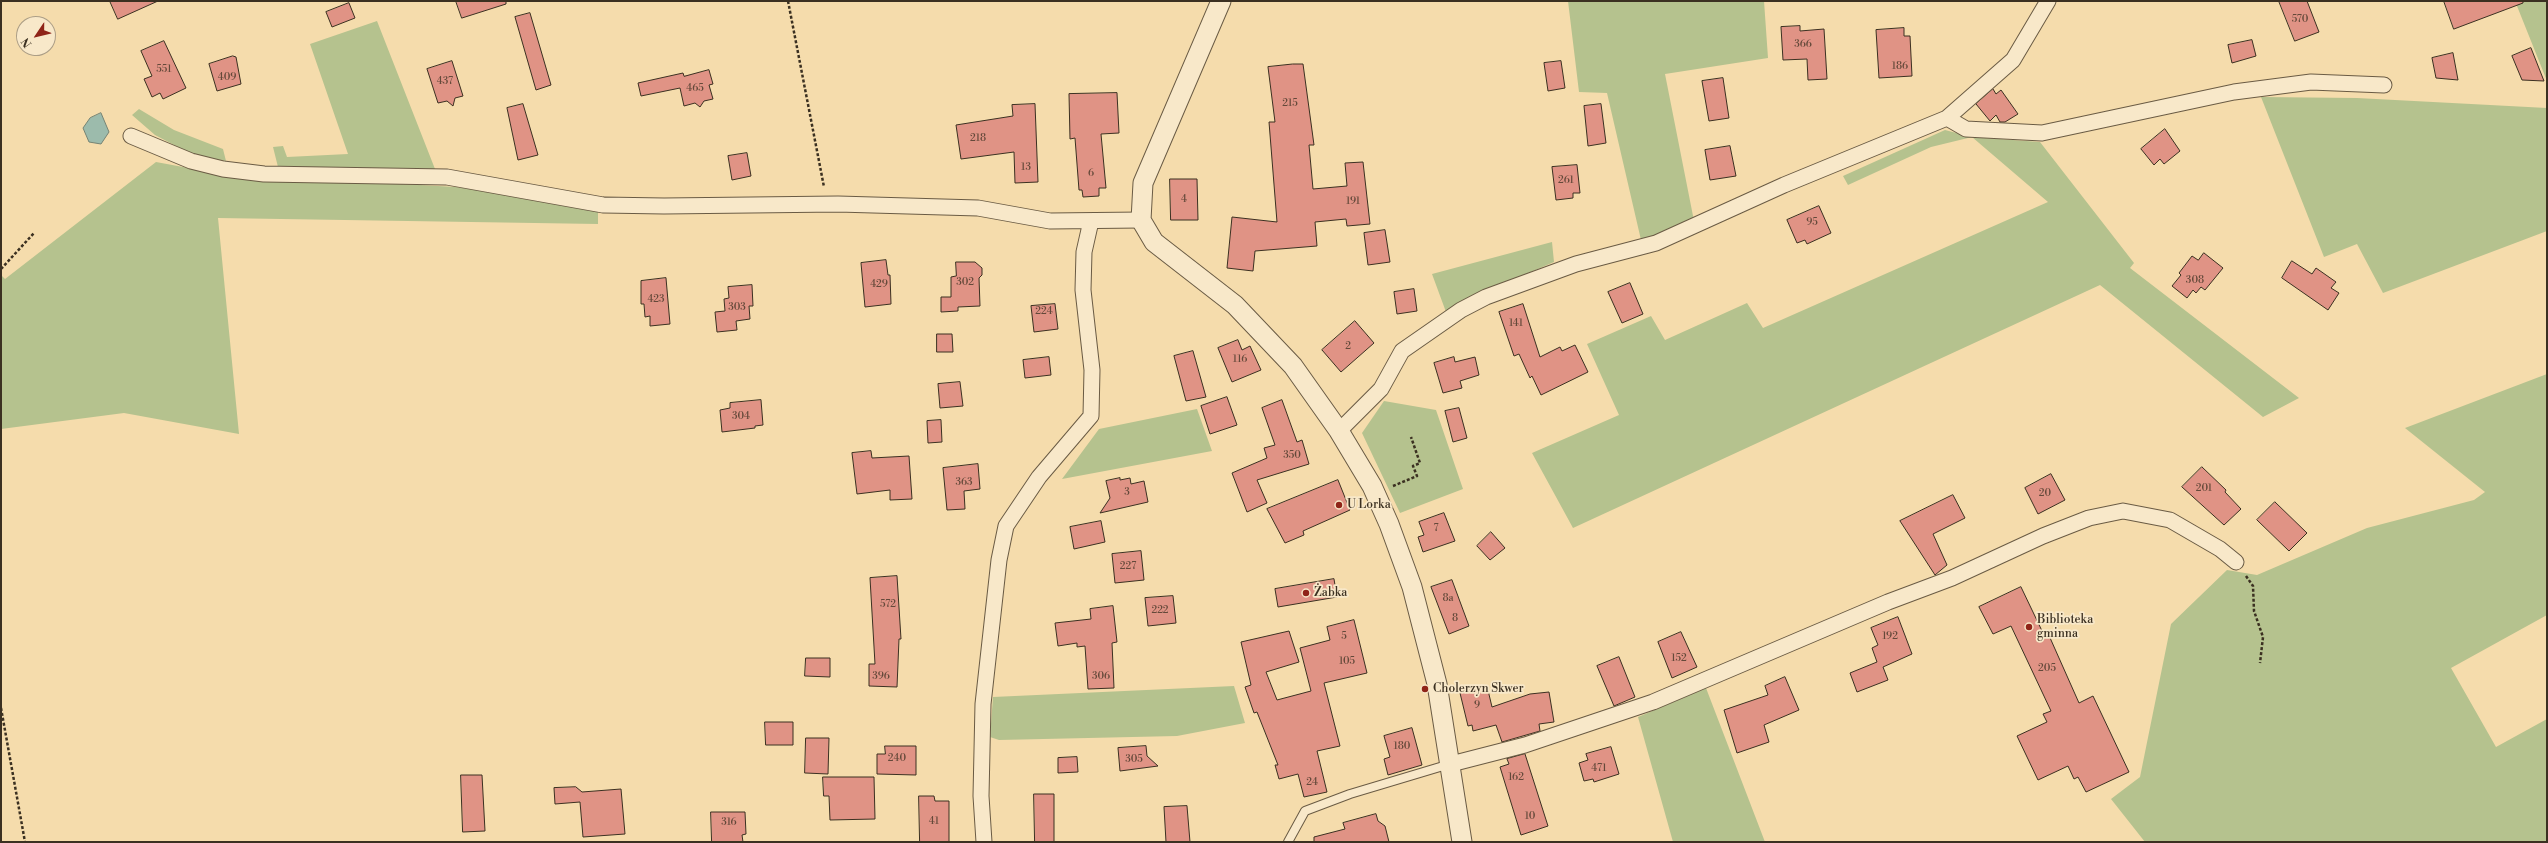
<!DOCTYPE html>
<meta charset="utf-8">
<style>
body{margin:0}
#map{position:relative;width:2548px;height:843px;overflow:hidden;background:#f5dcac;font-family:"Libre Bodoni",serif}
canvas{display:block}
.frame{position:absolute;inset:0;border:2px solid #3b3021;pointer-events:none}
.north{position:absolute;left:16px;top:16px;width:40px;height:40px;box-sizing:border-box;background:#f8e8c9;border:1px solid #ac9e86;border-radius:50%;rotate:235deg;font-size:11px;font-weight:700;line-height:16px;text-align:center;color:#3b3021}
.north::after{content:'';display:block;margin:auto;width:14px;height:18px;background:#8f2418;clip-path:polygon(50% 0,100% 100%,50% 72%,0 100%)}
</style>
<div id="map">
<canvas width="2548" height="843"></canvas>
<div class="frame"></div>
<div class="north">N</div>
</div>
<script>
const ctx = document.querySelector('canvas').getContext('2d');
ctx.lineJoin = 'round';
function fillPath(path, color) {
  ctx.fillStyle = color;
  ctx.fill(path, 'evenodd');
}
function stroke(path, color, width, dash) {
  ctx.strokeStyle = color;
  ctx.lineWidth = width;
  ctx.lineCap = dash ? 'butt' : 'round';
  ctx.setLineDash(dash || []);
  ctx.stroke(path);
}
function label(font, color, halo, rows, align = 'center') {
  ctx.font = font + ' "Libre Bodoni",serif';
  ctx.lineWidth = 3.5;
  ctx.setLineDash([]);
  ctx.textBaseline = 'middle';
  ctx.strokeStyle = halo;
  ctx.fillStyle = color;
  for (const [text, x, y, turn = 0] of rows) {
    ctx.save();
    ctx.translate(x, y);
    ctx.rotate((+turn || 0) * Math.PI / 180);
    ctx.textAlign = isNaN(turn) ? turn : align;
    if (halo) ctx.strokeText(text, 0, 0);
    ctx.fillText(text, 0, 0);
    ctx.restore();
  }
}
fillPath(new Path2D(`
 M1568 1H1764L1768 58 1665 74 1694 221 1641 240 1607 93 1579 92Z
 M2515 1H2547V81Z
 M377 21 435 169 278 167 273 147 283 146 287 157 348 154 310 44Z
 M2261 97 2357 98 2547 108V231L2383 293 2357 244 2324 257Z
 M139 109 174 130 223 149 226 161 195 156 155 135 132 115Z
 M1945 130 1972 137 2040 142 2134 263 2130 268 2299 398 2263 417 2100 285 1573 528 1532 453 1619 415 1587 344 1651 316 1665 340 1747 303 1763 328 2048 202 1972 137 1931 147 1848 185 1843 176Z
 M156 162 221 174 456 187 598 207V224L218 218 239 434 124 413 1 429V275L5 279Z
 M1552 242 1554 262 1473 297 1446 312 1432 274Z
 M2547 374V615L2451 668 2496 747 2547 719V842H2145L2111 799 2140 777 2171 624 2227 570 2257 575 2367 528 2474 500 2485 492 2405 428Z
 M1384 401 1436 410 1463 489 1400 513 1362 433Z
 M1197 409 1212 451 1062 479 1099 429Z
 M1234 686 1245 723 1177 736 999 740 990 737 993 697Z
 M1706 688 1765 842H1673L1638 717Z`), '#b5c28e');
const water = new Path2D(`
 M101 113 109 132 101 144 89 142 83 128 90 118Z`);
fillPath(water, '#9cbbac');
stroke(water, '#758374', 1);
const building = new Path2D(`
 M110 1H158L118 19Z
 M456 1H506V4L462 18Z
 M2279 1H2307L2319 32 2295 41Z
 M2444 1H2523V3L2454 29Z
 M349 3 355 18 332 27 326 12Z
 M530 13 551 85 536 90 515 17Z
 M1800 26V31L1824 29 1827 79 1808 80 1807 59 1783 60 1781 27Z
 M1904 28V36H1910L1912 76 1879 78 1876 30Z
 M2252 40 2256 56 2232 63 2228 45Z
 M164 41 186 88 163 99 160 93 152 97 144 79 152 76 141 51Z
 M2531 48 2544 81 2522 80 2512 56Z
 M2453 53 2458 80 2436 78 2432 58Z
 M233 56 236 57 241 84 217 91 209 64Z
 M452 61 463 96 455 98 453 106 447 101 438 103 427 69Z
 M1561 61 1565 88 1548 91 1544 63Z
 M1293 64H1303L1314 145H1309L1313 189 1347 186 1345 163 1363 162 1370 224 1347 226 1346 219 1315 222 1317 246 1255 251 1253 271 1227 268 1232 217 1277 222 1269 122H1275L1268 67Z
 M709 70 713 84 709 85 713 99 704 101 700 107 695 103 684 106 680 88 641 96 638 83 683 73 684 76Z
 M1723 78 1729 118 1709 121 1702 81Z
 M1993 89 1996 94 2001 90 2018 114 2005 122H2000L1996 115 1990 121 1976 104Z
 M1117 93 1119 133 1101 134 1106 188H1099V196L1083 197 1082 190H1079L1075 138 1070 139 1069 94Z
 M523 104 538 155 518 160 507 108Z
 M1035 104 1038 182 1015 183 1014 152 961 159 956 125 1013 116 1012 105Z
 M1601 104 1606 143 1588 146 1584 106Z
 M2165 129 2180 151 2164 164 2160 159 2154 165 2141 149Z
 M1730 146 1736 176 1710 180 1705 150Z
 M747 153 751 176 732 180 728 156Z
 M1577 165 1580 193H1573V198L1556 200 1552 167Z
 M1170 179H1197L1198 220H1171Z
 M1819 206 1831 233 1807 244 1805 240 1797 243 1787 220Z
 M1385 230 1390 262 1368 265 1364 233Z
 M2204 253 2223 268 2205 290 2201 287 2196 293 2193 290 2187 298 2172 286 2181 275 2179 273 2192 256 2198 260Z
 M886 260 888 275H890L891 304 865 307 861 263Z
 M2292 261 2312 274 2316 268 2336 282 2331 288 2339 293 2328 310 2282 278Z
 M956 262H975L982 268V275L979 278 980 306 958 307V311L941 312V297H951V277L956 276Z
 M666 278 670 324 650 326V316L645 317 644 304H641V281Z
 M1630 283 1643 314 1622 323 1608 292Z
 M752 285 753 306H749L750 319 736 321 737 330 717 332 715 312 725 311 724 299 729 298 728 287Z
 M1414 289 1417 311 1397 314 1394 292Z
 M1055 304 1058 329 1034 332 1031 306Z
 M1523 304 1540 357 1560 347 1562 351 1575 345 1588 372 1541 395 1532 376 1530 378 1519 354 1514 356 1499 312Z
 M1355 321 1374 343 1341 372 1322 350Z
 M937 334H952L953 352H937Z
 M1238 340 1242 350 1250 346 1261 370 1232 382 1218 348Z
 M1193 351 1206 397 1186 401 1174 356Z
 M1049 357 1051 375 1025 378 1023 360Z
 M1454 357 1455 362 1475 357 1479 375 1460 381 1462 388 1443 393 1434 363Z
 M960 382 963 406 940 408 938 384Z
 M1227 397 1237 425 1210 434 1201 406Z
 M761 400 763 425 755 426V428L722 432 720 410 730 408V403Z
 M1282 400 1297 442 1302 440 1309 464 1257 480 1267 503 1247 512 1232 473 1267 458 1264 448 1275 445 1262 408Z
 M1459 408 1467 438 1453 442 1445 411Z
 M941 420 942 442 928 443 927 421Z
 M871 451 872 458 909 456 912 499 890 500V490L857 494 852 453Z
 M978 464 980 489 964 491 965 509 947 510 943 468Z
 M2202 467 2226 490 2225 492 2241 509 2224 525 2182 487Z
 M2051 474 2065 500 2038 514 2025 488Z
 M1120 478V480L1130 478 1131 484 1144 481 1148 502 1100 513 1110 498 1106 481Z
 M1338 480 1350 510 1303 531 1304 535 1285 543 1267 509Z
 M1953 495 1965 518 1933 534 1947 565 1935 575 1900 521Z
 M2275 502 2307 533 2289 551 2257 520Z
 M1444 513 1455 541 1423 552 1418 537 1424 535 1419 522Z
 M1101 521 1105 542 1074 549 1070 527Z
 M1491 532 1505 548 1490 560 1477 546Z
 M1141 551 1144 580 1115 583 1112 554Z
 M897 576 901 639H899L897 687 869 686V664H875L870 578Z
 M1334 579 1337 597 1278 607 1275 589Z
 M1452 580 1469 626 1449 634 1431 587Z
 M2021 587 2043 633 2047 631 2079 703 2093 696 2129 772 2086 792 2078 777 2074 779 2068 766 2038 780 2017 736 2047 722 2043 714 2051 711 2011 626 1993 634 1979 607Z
 M1173 596 1176 623 1148 626 1145 598Z
 M1113 606 1117 642 1112 643 1114 688 1088 689 1085 646 1077 647V643L1058 646 1055 623 1091 619 1090 609Z
 M1898 617 1912 654 1883 667 1888 680 1857 692 1850 673 1877 662 1872 648 1878 645 1871 628Z
 M1354 620 1367 673 1324 683 1340 746 1317 751 1327 792 1304 797 1298 774 1279 779 1275 765H1278L1257 712 1254 713 1245 687 1251 685 1241 642 1289 631 1299 662 1266 672 1277 700 1311 691 1300 648 1330 640 1327 627Z
 M1681 632 1697 667 1672 678 1658 642Z
 M1619 657 1635 697 1614 706 1597 666Z
 M806 658H830V677L805 676Z
 M1785 677 1799 710 1764 725 1769 742 1737 753 1724 710 1768 695 1765 686Z
 M1487 686 1492 707 1530 694 1549 692 1554 722 1539 724 1540 731 1502 742 1496 725 1473 731 1472 725 1468 726 1460 693Z
 M765 722H793V745H766Z
 M1412 728 1422 765 1388 775 1384 759 1390 757 1384 736Z
 M806 738H829L828 774 805 773Z
 M885 746H916V775L877 774V754H885Z
 M1146 746 1147 756 1158 766 1120 771 1118 748Z
 M1611 747 1619 774 1594 782 1593 779 1584 781 1579 763 1588 760 1586 754Z
 M1525 754 1548 826 1521 835 1500 767 1509 764 1507 759Z
 M1077 757 1078 772 1058 773V758Z
 M461 775H482L485 831 463 832Z
 M823 777H874L875 819 830 820 829 796H824Z
 M576 787 582 792 621 789 625 834 583 837 580 802 555 804 554 788Z
 M1034 794H1054V842H1035Z
 M919 796H934L935 801H949V842H920Z
 M1187 806 1190 842H1166L1164 807Z
 M711 812H745L746 834 742 835 743 842H712Z
 M1376 814 1378 821 1385 826 1389 842H1314V837L1345 829 1343 823Z`);
fillPath(building, '#e09385');
stroke(building, '#3b3021', 1);
const service = new Path2D(`
 M1288 842 1305 811 1350 794 1450 764`);
const minor = new Path2D(`
 M1947 118 1966 129 2042 133 2234 92 2311 82 2384 85
 M131 136 191 161 223 169 264 174 447 177 603 205 664 206 838 204 978 208 1050 221 1141 220
 M1339 431 1381 389 1402 351 1461 310 1486 297 1576 264 1656 243 1784 185 1947 118 2013 60 2048 1
 M1451 764 1525 745 1653 702 1888 602 1952 578 2043 536 2089 518 2123 511 2170 520 2220 549 2236 562
 M984 842 981 796 983 704 999 560 1006 526 1039 477 1091 416 1092 370 1083 290 1084 252 1091 221`);
const tertiary = new Path2D(`
 M1221 1 1143 183 1141 220 1154 242 1235 305 1293 366 1339 431 1372 486 1389 524 1412 587 1437 684 1462 842`);
stroke(service, '#6a5b44', 10);
stroke(minor, '#6a5b44', 17);
stroke(tertiary, '#6a5b44', 21);
stroke(new Path2D(`
 M788 1 824 187
 M1 269 34 233
 M1393 486 1417 476 1413 466 1420 463 1411 437
 M2246 576 2253 586 2254 611 2263 637 2260 663
 M1 708 25 842`), '#3b3021', 2.5, [3, 2]);
stroke(service, '#f8e8c9', 8);
stroke(minor, '#f8e8c9', 15);
stroke(tertiary, '#f8e8c9', 19);
for (const [x, y, r, color] of [
 [1339,505,4,"#8f2418"],
 [1306,593,4,"#8f2418"],
 [2029,627,4,"#8f2418"],
 [1425,689,4,"#8f2418"]
]) {
  const dot = new Path2D();
  dot.arc(x, y, r, 0, 2 * Math.PI);
  ctx.fillStyle = color;
  ctx.fill(dot);
  stroke(dot, '#f8e8c9', 1.5);
}
label('10px', '#64493a', null, [
 ["570",2300,20],
 ["366",1803,45],
 ["186",1900,67],
 ["551",164,70],
 ["409",227,78],
 ["437",445,82],
 ["465",695,89],
 ["215",1290,104],
 ["218",978,139],
 ["13",1026,168],
 ["6",1091,174],
 ["261",1566,181],
 ["4",1184,200],
 ["191",1353,202],
 ["95",1812,223],
 ["308",2195,281],
 ["302",965,283],
 ["429",879,285],
 ["423",656,300],
 ["303",737,308],
 ["224",1044,312],
 ["141",1516,324],
 ["2",1348,347],
 ["116",1240,360],
 ["304",741,417],
 ["350",1292,456],
 ["363",964,483],
 ["201",2204,489],
 ["3",1127,493],
 ["20",2045,494],
 ["7",1436,529],
 ["227",1128,567],
 ["8a",1448,599],
 ["572",888,605],
 ["222",1160,611],
 ["8",1455,619],
 ["5",1344,637],
 ["192",1890,637],
 ["152",1679,659],
 ["105",1347,662],
 ["205",2047,669],
 ["396",881,677],
 ["306",1101,677],
 ["9",1477,706],
 ["180",1402,747],
 ["240",897,759],
 ["305",1134,760],
 ["471",1599,769],
 ["162",1516,778],
 ["24",1312,783],
 ["10",1530,817],
 ["41",934,822],
 ["316",729,823]
]);
label('12px', '#3b3021', '#f8e8c9', [
 ["U Lorka",1347,505],
 ["Żabka",1314,593],
 ["Biblioteka",2037,620],
 ["gminna",2037,634],
 ["Cholerzyn Skwer",1433,689]
], 'left');
</script>
